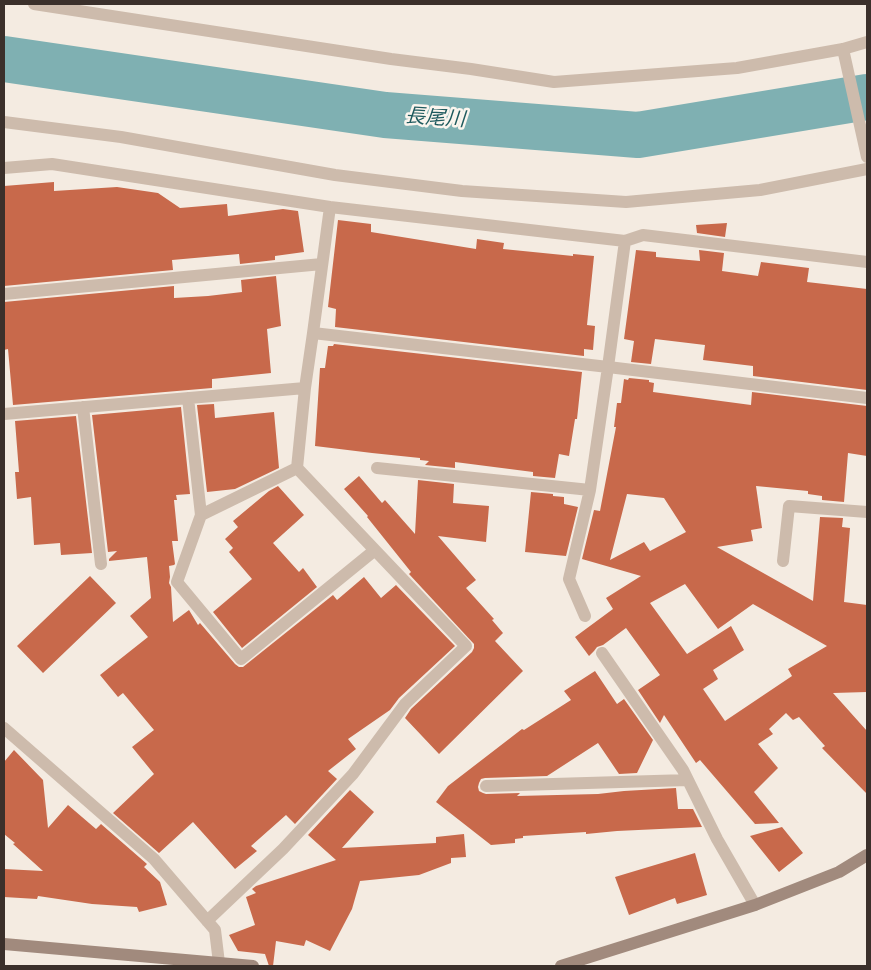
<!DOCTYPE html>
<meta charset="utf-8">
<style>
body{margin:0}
#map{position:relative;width:871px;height:970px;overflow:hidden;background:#f4ebe1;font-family:"Titillium Web",sans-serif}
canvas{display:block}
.frame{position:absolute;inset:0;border:5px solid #3b302b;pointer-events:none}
</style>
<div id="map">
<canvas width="871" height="970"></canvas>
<div class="frame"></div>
</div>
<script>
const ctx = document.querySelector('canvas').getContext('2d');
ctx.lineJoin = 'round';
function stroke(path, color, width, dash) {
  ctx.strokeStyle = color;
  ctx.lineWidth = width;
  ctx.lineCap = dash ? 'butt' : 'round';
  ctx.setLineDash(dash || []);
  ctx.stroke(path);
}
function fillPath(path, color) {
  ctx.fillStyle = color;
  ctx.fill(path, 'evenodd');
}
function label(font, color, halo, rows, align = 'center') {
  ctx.font = font + ' "Titillium Web","Noto Sans JP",sans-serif';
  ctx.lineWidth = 5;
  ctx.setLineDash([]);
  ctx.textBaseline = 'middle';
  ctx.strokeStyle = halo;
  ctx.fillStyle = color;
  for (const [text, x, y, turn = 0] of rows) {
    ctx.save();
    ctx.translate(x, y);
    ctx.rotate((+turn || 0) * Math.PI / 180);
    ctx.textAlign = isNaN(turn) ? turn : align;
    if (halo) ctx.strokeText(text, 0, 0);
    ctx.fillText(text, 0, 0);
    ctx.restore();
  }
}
stroke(new Path2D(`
 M4 59 385 115 638 135 867 97`), '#7fb0b2', 46);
fillPath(new Path2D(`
 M54 182V191L117 187 158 193 180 208 227 204 228 216 283 209 298 211 304 252 275 256V260L240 264 239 254 172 260 173 270 4 286V186Z
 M338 220 371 224V232L476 249 477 239 504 243 503 249 573 256V254L594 256 587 325 595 326 593 350 584 349V356L335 327 336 309 328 307Z
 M727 223 725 237 697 233 696 225Z
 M636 250 656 252V257L700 261 699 250 724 253 722 271 758 276 761 262 809 268 807 282 867 289V390L753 376V366L703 360 705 345 655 339 651 364 631 362 634 341 624 339Z
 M276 276 281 326 267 329 271 373 212 379V388L13 405 8 349 4 350V302L174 286V298L208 296 242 292 241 280Z
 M334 344 582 372 577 419H575L569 456 559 454 555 478 533 476V472L455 462V468L425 465 429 461 420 460V458L372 453 315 446 320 368H325L328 346H333Z
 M629 378 649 380V382L654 383 653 392 751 405 752 392 867 406V456L848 453 844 502 822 500V496L808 494V491L756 486 762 528 751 530 753 541 717 547 813 601 820 517 843 518 842 527 850 528 844 602 867 605V692L833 693 867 731V794L822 748 825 746 799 717 793 720 786 713 769 729 773 734 758 744 778 768 754 792 779 823 755 824 700 760 696 763 664 715 660 723 638 690 660 675 626 628 603 645 597 647 594 651 589 656 575 637 613 609 606 598 641 576 582 559 594 510 600 511 616 427H614L617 403H621L624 379 628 380ZM627 494 664 498 686 532 650 551 644 542 610 560ZM685 584 718 629 753 604 827 646 788 669 792 676 725 721 703 689 718 679 713 670 744 650 731 626 687 654 650 603Z
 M214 404 215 418 274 412 279 468 235 489 207 492 197 405Z
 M181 407 190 494 176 495 177 500H174L178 541H172L175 564 174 565 169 566 170 577 169 583 171 587 173 622 189 610 198 625 200 623 235 664 239 667H243L333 595 337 600 364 577 381 598 396 585 455 646 399 698 390 710 348 739 356 749 328 771 337 779 295 824 286 815 251 846 257 851 235 869 193 822 159 853 113 813 154 774 132 747 154 730 123 693 118 697 100 675 148 637 130 616 151 598 147 557 109 561V559L117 551 108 552 92 415Z
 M76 416 92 553 61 555 60 543 34 545 31 497 17 499 15 472H19L15 421Z
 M359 476 382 503 385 500 415 534 418 480 454 484 453 503 489 506 486 542 438 536 476 580 466 588 494 619 492 620 503 633 495 641 523 671 439 754 405 718 411 709 472 652 474 648V644L409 574 411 572 367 517 368 516 344 489Z
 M278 486 304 515 273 543 299 572 303 568 317 587 242 648 213 612 252 579 229 552 233 548 225 539 238 527 233 521 269 491Z
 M531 492 553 494V496L564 497V504L578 507 566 556 525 552Z
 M90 576 116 603 43 673 17 646Z
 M595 671 617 704 624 699 653 740 637 773 619 774 598 743 547 776 485 778 481 779 479 783 478 787 479 791 483 793 486 794 520 793 517 796 598 794 624 791 676 788 678 809H693L702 827 617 831 586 834V832L523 836V838L515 839V843L491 845 436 802 448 786 522 729 524 730 571 700 564 691Z
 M14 750 43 780 48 828 68 805 96 829 101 824 147 864 144 867 160 882 167 905 139 912 137 907 92 904 38 896 37 899 4 897V869L43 871 13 844 15 843 4 834V762Z
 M350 790 374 812 342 848 436 843V837L464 834 466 857 451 858V863L419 875 360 881 352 909 330 951 306 940 304 946 276 941 273 966H269L265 954 238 951 229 935 255 925 246 897 256 893 252 889 256 886 336 860 308 835Z
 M782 827 803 853 779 872 750 836Z
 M695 853 707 895 677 904 675 898 629 915 615 877Z`), '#c8694b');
stroke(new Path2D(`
 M34 4 391 59 471 69 554 82 737 68 843 49 867 42
 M843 49 867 157
 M4 122 121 137 335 175 462 191 626 202 760 190 867 169
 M4 168 52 164 330 207 625 241 643 235 867 262
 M4 294 322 264
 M313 333 330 207
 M188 398 201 515
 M83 407 101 564
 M4 414 305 388 313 333 608 367 867 398
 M297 468 201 515 177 582 241 659 375 550
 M377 468 590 490
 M783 561 789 506 867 512
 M585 616 569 579 590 490 608 367 625 241
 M602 653 683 770 717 839 755 905
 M4 728 154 859 215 930 219 963
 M486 786 688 780
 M207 921 283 849 353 774 405 704 466 646 297 468 305 388`), '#cdbbac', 12);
stroke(new Path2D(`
 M4 944 253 966
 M561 966 755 905 839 872 867 855`), '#a18a7d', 12);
label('italic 20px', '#1f5a5e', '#fbf5ee', [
 ["長尾川",435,119,4]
]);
</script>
